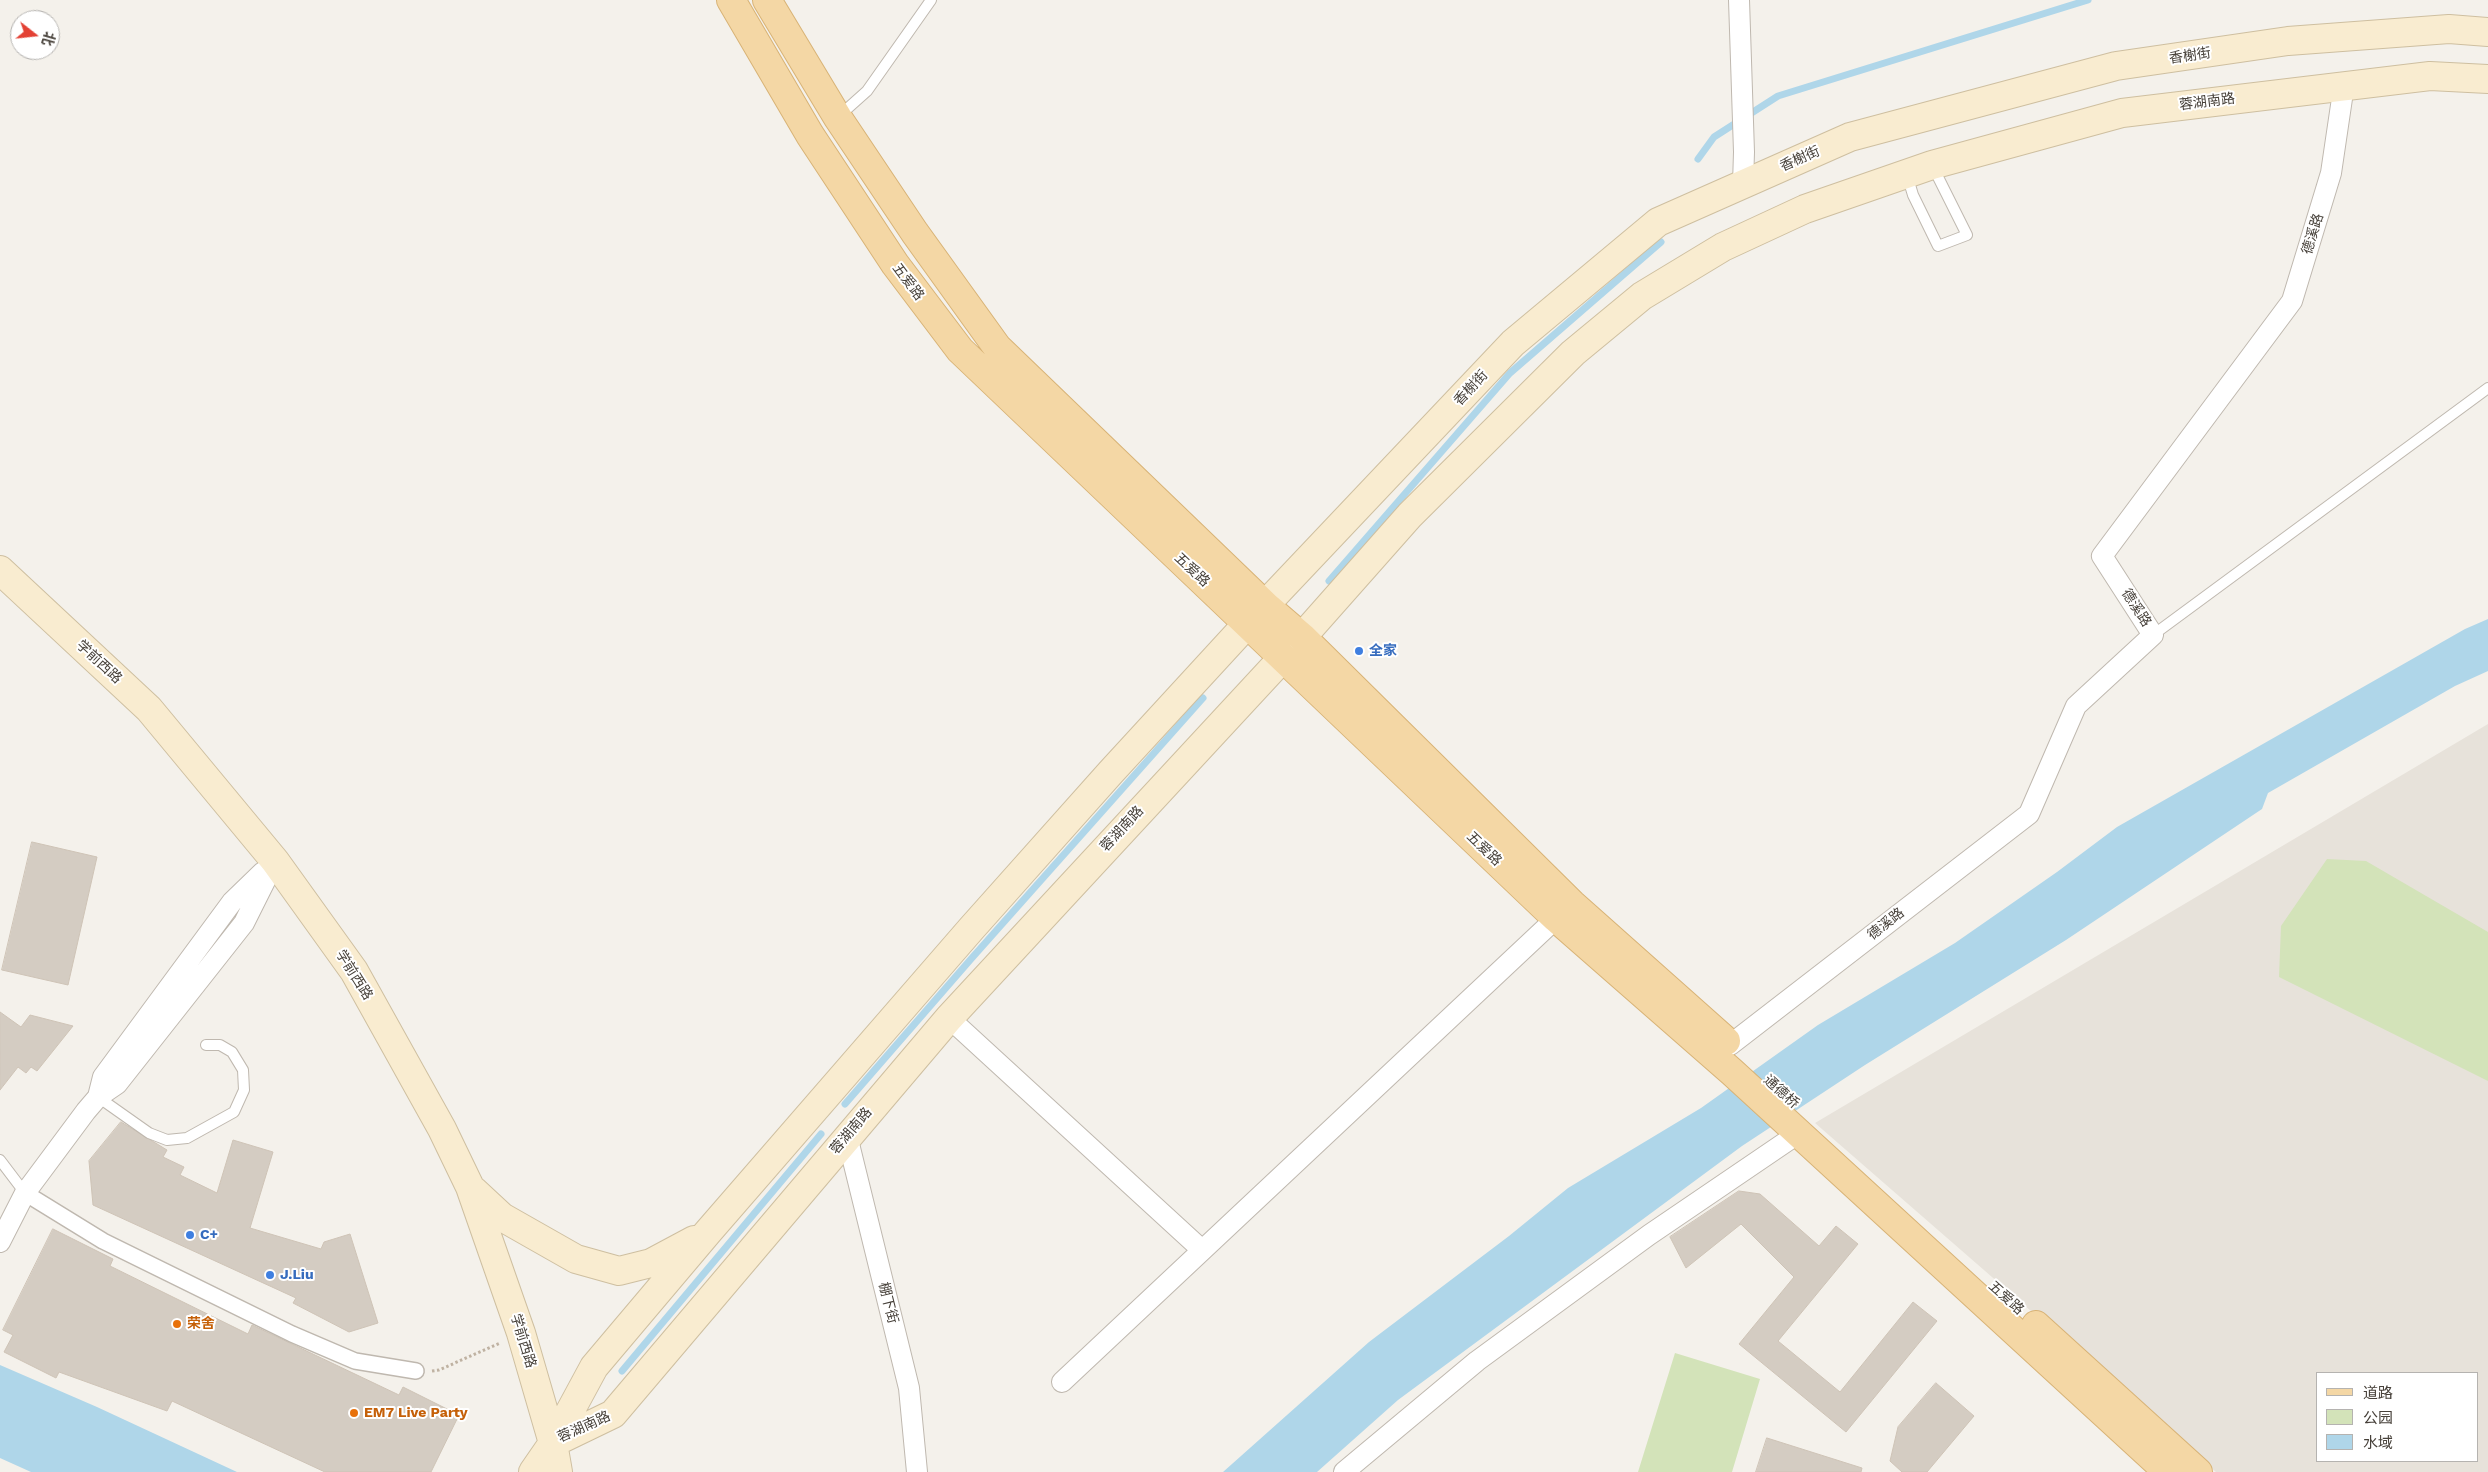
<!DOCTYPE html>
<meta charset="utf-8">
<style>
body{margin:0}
#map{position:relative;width:2488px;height:1472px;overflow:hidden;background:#f4f1eb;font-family:"Work Sans","Noto Sans SC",sans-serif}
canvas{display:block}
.legend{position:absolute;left:2316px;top:1372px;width:162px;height:90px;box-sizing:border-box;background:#fff;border:1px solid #b5b3b0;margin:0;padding:6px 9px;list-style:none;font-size:15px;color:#47413a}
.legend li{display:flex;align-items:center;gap:10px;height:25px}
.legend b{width:25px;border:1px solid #b5b3b0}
.north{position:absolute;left:10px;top:10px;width:50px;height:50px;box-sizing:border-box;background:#fff;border:1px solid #b5b3b0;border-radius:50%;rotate:106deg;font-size:14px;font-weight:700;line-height:20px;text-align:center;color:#47413a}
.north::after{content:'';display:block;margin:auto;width:18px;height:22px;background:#e34134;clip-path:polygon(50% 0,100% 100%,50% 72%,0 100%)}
</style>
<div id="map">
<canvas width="2488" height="1472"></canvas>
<ul class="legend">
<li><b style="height:6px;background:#f4d7a5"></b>道路</li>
<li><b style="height:14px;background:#d3e3b9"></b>公园</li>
<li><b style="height:14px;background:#afd6e9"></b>水域</li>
</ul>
<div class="north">北</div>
</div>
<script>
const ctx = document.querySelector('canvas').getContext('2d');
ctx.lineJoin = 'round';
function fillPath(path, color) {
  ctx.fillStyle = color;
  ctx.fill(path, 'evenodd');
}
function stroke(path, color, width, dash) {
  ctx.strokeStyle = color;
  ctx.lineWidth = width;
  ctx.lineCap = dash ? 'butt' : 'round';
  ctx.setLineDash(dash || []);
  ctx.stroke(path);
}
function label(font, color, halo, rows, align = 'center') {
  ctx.font = font + ' "Work Sans","Noto Sans SC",sans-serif';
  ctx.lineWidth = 4;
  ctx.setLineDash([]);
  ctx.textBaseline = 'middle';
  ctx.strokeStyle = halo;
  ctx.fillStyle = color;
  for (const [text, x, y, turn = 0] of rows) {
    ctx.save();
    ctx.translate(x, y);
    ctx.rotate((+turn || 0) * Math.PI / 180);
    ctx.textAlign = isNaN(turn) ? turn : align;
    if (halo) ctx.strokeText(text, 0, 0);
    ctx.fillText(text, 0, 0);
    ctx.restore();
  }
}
fillPath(new Path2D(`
 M2488 724V1472H2216L1815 1123ZM2317 1373H2477V1461H2317Z`), '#e7e2da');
fillPath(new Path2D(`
 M2327 859 2366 861 2488 932V1081L2279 977 2281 926Z
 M1675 1353 1760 1379 1732 1472H1638Z`), '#d3e3b9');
fillPath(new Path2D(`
 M2488 619V671L2455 686 2268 793 2262 809 2066 940 1865 1065 1742 1146 1398 1400 1317 1472H1223L1369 1342 1509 1236 1568 1188 1701 1108 1818 1025 1955 943 2057 872 2117 827 2465 629Z
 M0 1365 97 1407 237 1472H31L0 1458Z`), '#afd6e9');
stroke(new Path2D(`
 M1698 159 1714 137 1778 96 2088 0
 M1329 581 1510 373 1661 242
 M845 1104 971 959 1203 698
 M622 1371 821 1134`), '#afd6e9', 7);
const building = new Path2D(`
 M32 842 97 857 68 985 2 970Z
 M0 1012 21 1027 30 1015 73 1026 37 1071 31 1067 26 1073 18 1067 0 1090Z
 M121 1122 167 1150 163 1157 184 1167 180 1175 217 1193 233 1140 273 1152 250 1228 321 1249 324 1242 350 1234 378 1323 349 1332 293 1303 296 1298 93 1205 89 1161Z
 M1739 1191 1760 1194 1819 1246 1836 1226 1858 1244 1778 1341 1840 1392 1913 1302 1937 1321 1846 1432 1739 1344 1794 1277 1741 1224 1686 1268 1670 1237Z
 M53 1229 113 1259 110 1266 248 1334 252 1325 399 1395 403 1387 459 1415 431 1472H325L172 1401 167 1411 59 1372 56 1378 4 1352 13 1335 3 1330Z
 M1936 1383 1974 1416 1927 1472H1902L1890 1461 1898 1427Z
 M1767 1438 1862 1468 1861 1472H1756Z`);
fillPath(building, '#d4ccc2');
stroke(building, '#cec3b6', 1);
const service = new Path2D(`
 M839 116 867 91 931 0
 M1907 175 1913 195 1938 246 1967 235 1933 167
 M2153 635 2488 388
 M98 1097 149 1133 167 1140 187 1138 234 1112 244 1090 243 1070 232 1052 220 1045H206
 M0 1160 25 1193`);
const pedestrian = new Path2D(`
 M25 1193 103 1241 292 1334 355 1361 416 1371`);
const minor = new Path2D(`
 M1739 0 1744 152 1743 184
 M949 1018 1202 1250
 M1730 1045 2029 814 2076 706 2153 635 2102 556 2292 301 2331 173 2344 85
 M98 1097 103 1077 232 902 263 872
 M847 1136 909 1388 917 1472
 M0 1242 25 1193 86 1111 98 1097 117 1084 244 923 275 861
 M1062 1382 1566 909
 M1344 1472 1477 1361 1649 1235 1799 1133`);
const secondary = new Path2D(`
 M0 570 149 709 275 861 354 971 442 1129 470 1187 521 1333 553 1443 558 1472
 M474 1191 502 1217 576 1259 619 1271 651 1263 694 1240
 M553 1443 613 1414 949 1018 1302 637 1410 515 1573 353 1642 296 1723 247 1805 209 1932 165 2122 113 2430 76 2488 79
 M533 1472 553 1443 594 1367 708 1232 971 929 1111 772 1248 623 1513 343 1658 222 1850 137 2116 66 2288 41 2449 29 2488 32`);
const primary = new Path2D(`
 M731 0 810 135 895 264 960 350 1556 918 1732 1072 2168 1472
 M767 0 838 118 915 233 997 347 1266 606 1302 637 1572 904 1726 1041
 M2036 1325 2198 1472`);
stroke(service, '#bfb8af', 12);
stroke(pedestrian, '#bfb8af', 18);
stroke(minor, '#bfb8af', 22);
stroke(secondary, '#cebfa0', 30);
stroke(primary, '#d8b376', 30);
stroke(new Path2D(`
 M432 1371 439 1370 500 1343`), '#bfb2a2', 3, [2.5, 2.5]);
stroke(service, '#fff', 10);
stroke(pedestrian, '#fff', 15);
stroke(minor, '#fff', 20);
stroke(secondary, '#f9ecd0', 28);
stroke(primary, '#f4d7a5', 28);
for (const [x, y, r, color] of [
 [1359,651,5,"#3f7fe0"],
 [190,1235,5,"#3f7fe0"],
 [270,1275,5,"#3f7fe0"],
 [177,1324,5,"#e8710a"],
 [354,1413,5,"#e8710a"]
]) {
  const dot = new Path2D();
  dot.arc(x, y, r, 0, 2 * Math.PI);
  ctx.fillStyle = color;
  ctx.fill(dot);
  stroke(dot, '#fff', 2);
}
label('14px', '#47413a', '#fff', [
 ["香榭街",2190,56,-8],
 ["蓉湖南路",2207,102,-7],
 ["香榭街",1800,159,-24],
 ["德溪路",2313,234,-73],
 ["五爱路",908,282,53],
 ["香榭街",1471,388,-47],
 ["五爱路",1192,570,43],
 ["德溪路",2136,608,57],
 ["学前西路",99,662,43],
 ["蓉湖南路",1122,829,-47],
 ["五爱路",1484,849,44],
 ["德溪路",1886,924,-38],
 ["学前西路",354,975,58],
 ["通德桥",1781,1092,42],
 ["蓉湖南路",851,1131,-50],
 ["五爱路",2006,1298,42],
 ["棚下街",888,1303,76],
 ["学前西路",523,1341,73],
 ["蓉湖南路",584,1427,-24]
]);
label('bold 14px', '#366cbe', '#fff', [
 ["全家",1369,651],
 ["C+",200,1235],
 ["J.Liu",280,1275]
], 'left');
label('bold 14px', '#c56008', '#fff', [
 ["荣舍",187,1324],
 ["EM7 Live Party",364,1413]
], 'left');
</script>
